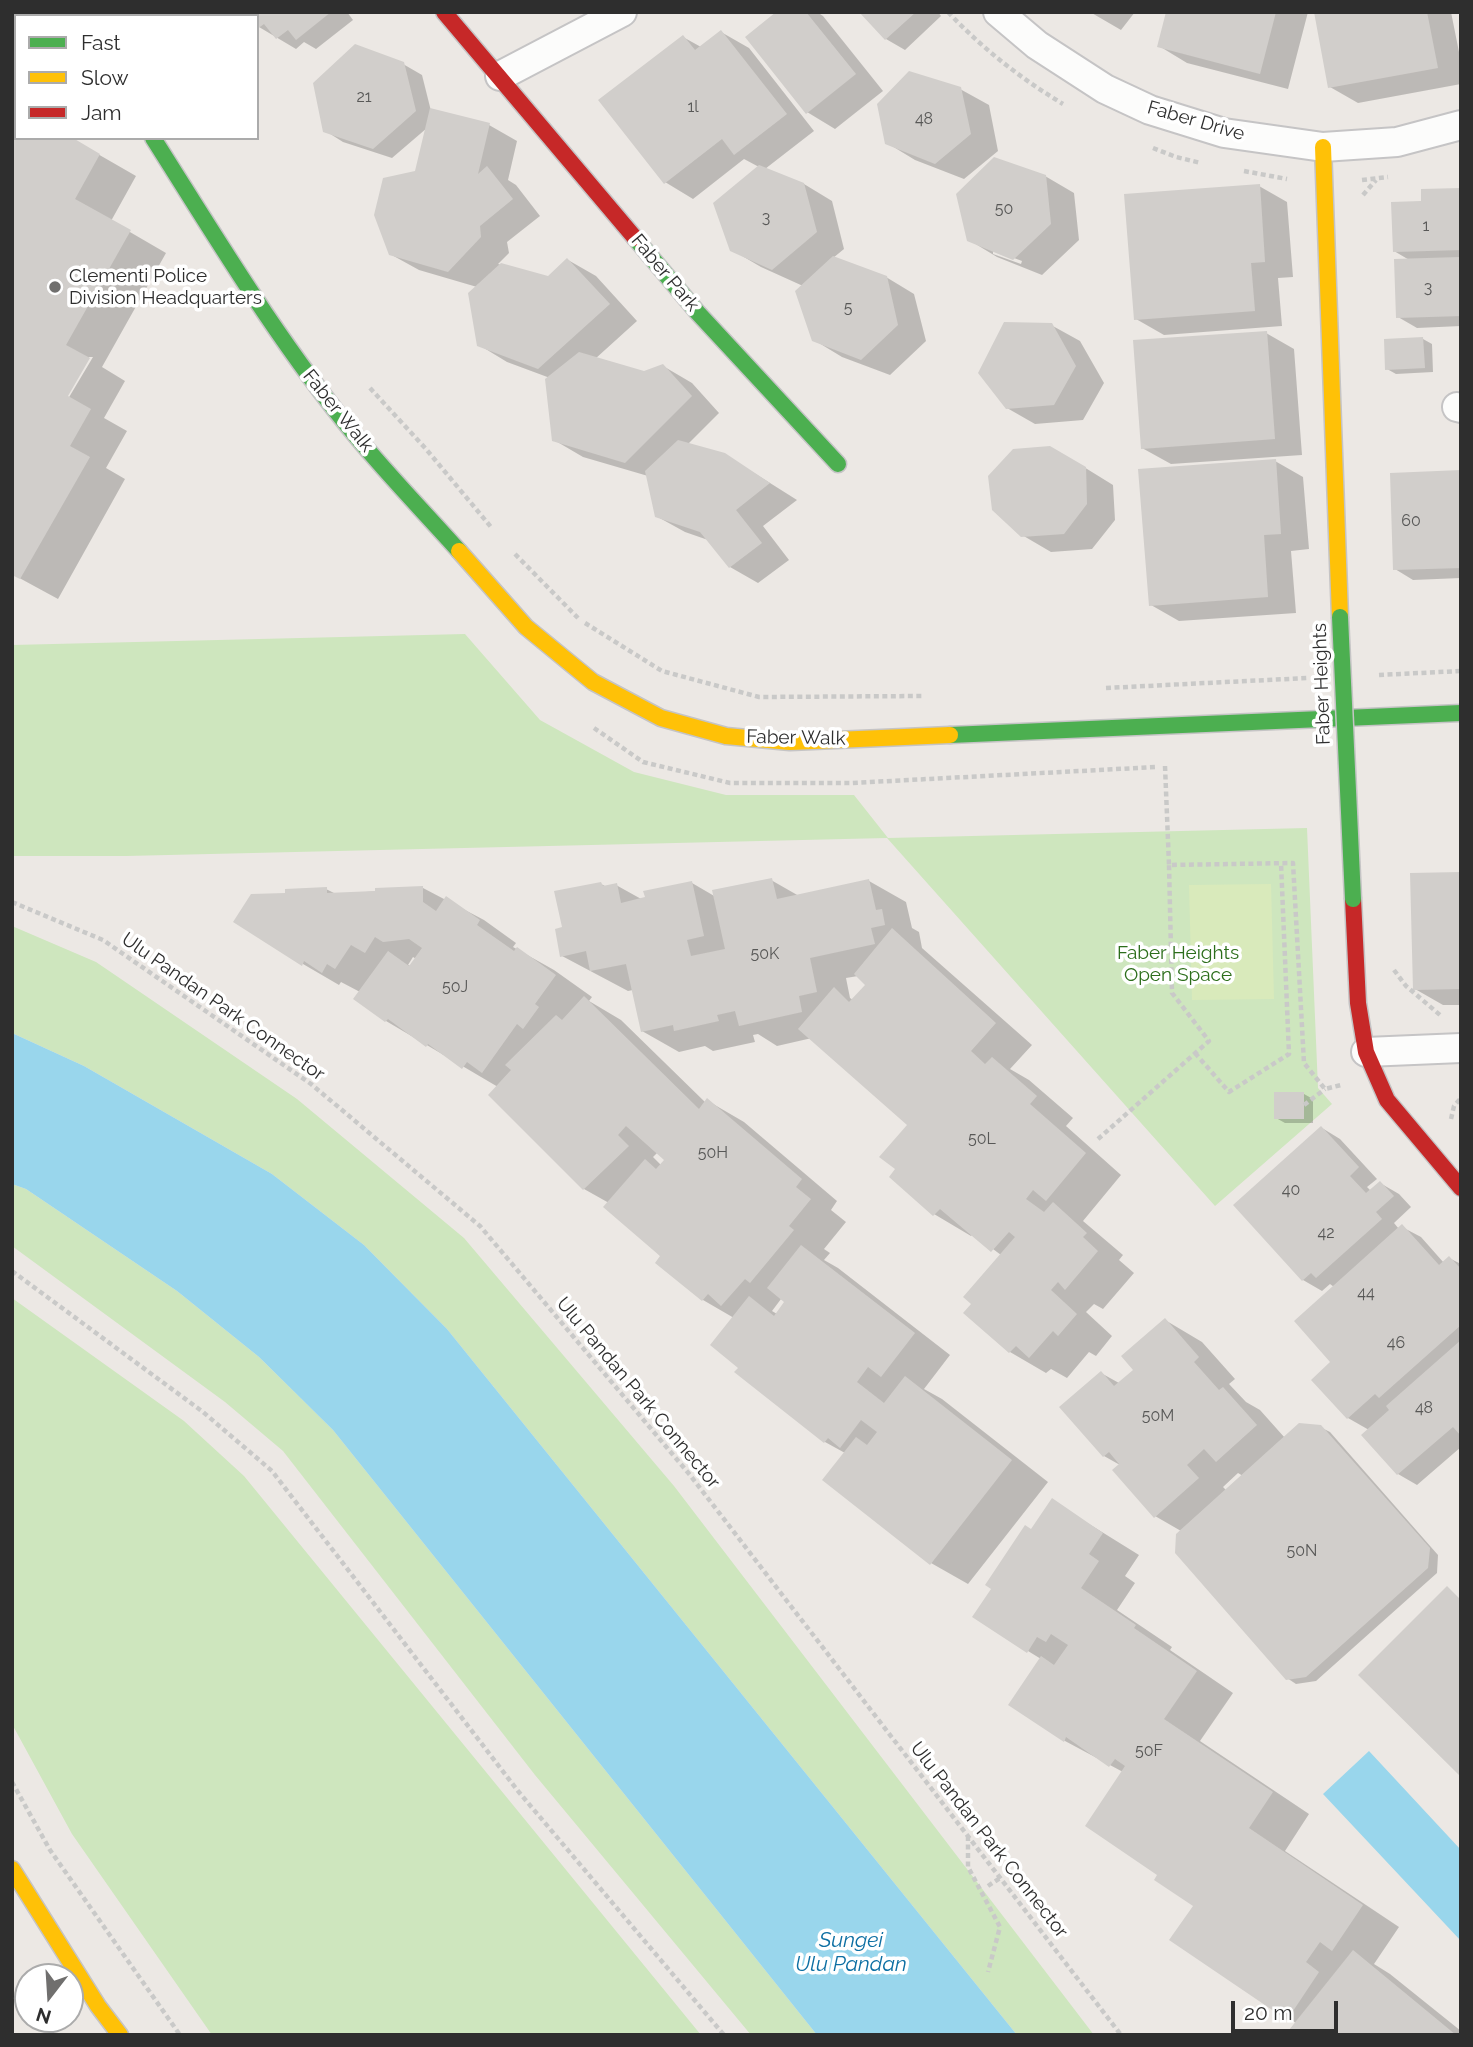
<!DOCTYPE html>
<style>
body{margin:0}
#map{position:relative;width:1473px;height:2047px;overflow:hidden;background:#ece8e4;font-family:Raleway,sans-serif}
canvas{display:block}
.frame{position:absolute;inset:0;border:14px solid #2e2e2e;pointer-events:none}
.legend{position:absolute;left:14px;top:14px;width:245px;height:126px;box-sizing:border-box;background:#fff;border:2px solid #ababab;margin:0;padding:9px 12px;list-style:none;font-size:21px;color:#2e2e2e}
.legend li{display:flex;align-items:center;gap:14px;height:35px}
.legend b{width:35px;border:2px solid #ababab}
.north{position:absolute;left:14px;top:1963px;width:70px;height:70px;box-sizing:border-box;background:#fff;border:2px solid #ababab;border-radius:50%;rotate:197deg;font-size:19px;font-weight:700;line-height:28px;text-align:center;color:#2e2e2e}
.north::after{content:'';display:block;margin:auto;width:24px;height:32px;background:#706f6e;clip-path:polygon(50% 0,100% 100%,50% 72%,0 100%)}
.scale{position:absolute;left:1231px;top:2001px;width:107px;height:32px;box-sizing:border-box;border:4px solid #2e2e2e;border-top:0;padding-left:9px;font-size:21px;line-height:24px;white-space:nowrap;color:#2e2e2e;-webkit-text-stroke:5px #fff;paint-order:stroke}
</style>
<div id="map">
<canvas width="1473" height="2047"></canvas>
<div class="frame"></div>
<ul class="legend">
<li><b style="height:9px;background:#4caf50"></b>Fast</li>
<li><b style="height:9px;background:#ffc107"></b>Slow</li>
<li><b style="height:9px;background:#c62828"></b>Jam</li>
</ul>
<div class="north">N</div>
<div class="scale">20 m</div>
</div>
<script>
const ctx = document.querySelector('canvas').getContext('2d');
ctx.lineJoin = 'round';
function fillPath(path, color) {
  ctx.fillStyle = color;
  ctx.fill(path, 'evenodd');
}
function stroke(path, color, width, dash) {
  ctx.strokeStyle = color;
  ctx.lineWidth = width;
  ctx.lineCap = dash ? 'butt' : 'round';
  ctx.setLineDash(dash || []);
  ctx.stroke(path);
}
function label(font, color, halo, rows, align = 'center') {
  ctx.font = font + ' Raleway,sans-serif';
  ctx.lineWidth = 7;
  ctx.setLineDash([]);
  ctx.textBaseline = 'middle';
  ctx.strokeStyle = halo;
  ctx.fillStyle = color;
  for (const [text, x, y, turn = 0] of rows) {
    ctx.save();
    ctx.translate(x, y);
    ctx.rotate((+turn || 0) * Math.PI / 180);
    ctx.textAlign = isNaN(turn) ? turn : align;
    if (halo) ctx.strokeText(text, 0, 0);
    ctx.fillText(text, 0, 0);
    ctx.restore();
  }
}
fillPath(new Path2D(`
 M465 634 540 720 634 772 726 795H854L888 838 1307 828 1318 1088 1332 1104 1215 1206 887 838 126 856H12V645Z
 M12 926 96 962 297 1099 464 1238 674 1486 1094 2035H1017L447 1329 364 1245 272 1174 84 1066 12 1033Z
 M12 1184 26 1189 177 1291 259 1357 333 1430 817 2035H751L535 1775 283 1451 225 1402 12 1246Z
 M12 1298 184 1421 244 1476 701 2035H212L72 1834 12 1724Z`), '#cee6be');
fillPath(new Path2D(`
 M1271 884 1274 999 1192 1000 1189 885Z`), '#d9eabb');
fillPath(new Path2D(`
 M12 1033 84 1066 272 1174 364 1245 447 1329 1017 2035H817L333 1430 259 1357 177 1291 26 1189 12 1184Z
 M1369 1751 1461 1850V1941L1323 1794Z`), '#99d6ec');
fillPath(new Path2D(`
 M247 12H347L353 20 316 49 304 42 296 49 259 27 257 16Z
 M779 12H817L823 16 883 91 835 129 807 112Z
 M861 12H938L941 16 905 50 886 39Z
 M1090 12H1135L1121 30Z
 M1168 12H1308L1288 89 1187 63 1159 46Z
 M1316 12H1451L1461 62V84L1358 103 1330 87Z
 M721 32 749 48 814 131 765 169 804 184 832 201 844 249 833 258 886 277 914 294 926 341 890 375 842 357 814 340 803 286 761 267 732 250 759 167 744 159 693 199 665 182 683 37 701 47Z
 M403 64 422 75 431 111 489 125 517 141 508 180 516 185 540 216 507 242 509 253 498 264 549 278 568 260 596 276 637 321 595 359 644 373 663 366 692 383 719 413 688 444 724 454 797 500 763 526 789 560 758 583 730 567 708 540 685 532 656 516 648 476 583 457 554 440 550 378 507 362 479 345 477 287 419 270 390 254 416 172 427 128 392 158 343 142 324 130Z
 M960 89 989 105 998 151 964 179 915 160 887 143Z
 M16 138H70L136 176 111 221 166 253 102 367 125 381 104 418 127 431 106 468 125 479 58 599 12 574ZM89 357H93L65 404 62 402Z
 M1045 176 1074 193 1079 240 1042 275 997 257 969 240ZM993 250 1022 261 1021 264 993 254Z
 M1259 186 1287 202 1293 277 1278 278 1282 326 1164 335 1136 319Z
 M1461 189V326L1417 328 1398 317 1411 261 1394 251 1423 203Z
 M1051 325 1080 341 1104 383 1083 420 1035 424 1007 408Z
 M1266 333 1294 349 1302 455 1171 464 1142 448Z
 M1423 339 1432 344 1433 372 1396 374 1387 369Z
 M1275 461 1303 477 1309 549 1291 551 1296 613 1179 621 1151 605Z
 M1079 464 1113 485 1115 520 1092 549 1051 552 1022 535Z
 M1461 472V578L1413 580 1395 569Z
 M1461 873V1005H1443L1415 989Z
 M771 880 799 896 869 881 906 902 912 928 919 932 922 948 1032 1045 1010 1069 1029 1080 1073 1118 1066 1126 1121 1175 1083 1221 1123 1255 1119 1260 1134 1273 1103 1309 1094 1304 1086 1312 1112 1336 1096 1356 1089 1352 1067 1378 1051 1369 1046 1373 1010 1352 973 1303 1001 1255 973 1234 971 1236 934 1214 897 1169 910 1125 812 1038 777 1046 758 1034 753 1035 755 1042 713 1051 705 1046 679 1052 642 1031 633 990 628 991 562 956 564 929 601 884 607 887 616 885 643 900 692 883 716 897ZM858 976 868 985 853 1000 850 998 846 978Z
 M423 888 484 920 516 943 513 947 554 970 592 997 589 1001 621 1020 706 1103 708 1101 744 1122 837 1201 831 1210 846 1222 824 1249 830 1253 824 1260 838 1268 950 1355 924 1389 942 1399 1048 1482 968 1584 931 1563 845 1453 825 1442 736 1372 740 1367 734 1318 703 1300 609 1203 584 1189 498 1087 386 1021 355 998 360 992 341 982 339 985 303 964 286 895 326 889 336 894ZM413 957 416 959 411 966 408 965ZM658 1152 667 1160 662 1166 653 1157ZM781 1299 786 1302 777 1314 772 1311Z
 M1304 1094 1313 1099V1123H1285L1276 1118Z
 M1322 1128 1340 1139 1377 1179 1367 1187 1371 1191 1380 1183 1399 1194 1411 1207 1394 1223 1399 1229 1402 1227 1421 1237 1444 1263 1449 1258 1461 1264V1447L1417 1485 1398 1474 1369 1430 1348 1418 1333 1362 1334 1287 1330 1284 1322 1291 1303 1280 1235 1205Z
 M1165 1320 1202 1342 1235 1379 1229 1384 1246 1402 1260 1410 1285 1438 1320 1427 1330 1432 1438 1555 1437 1573 1316 1681 1296 1684 1287 1678 1181 1531 1155 1516 1120 1465 1104 1456 1101 1373 1119 1383 1135 1370ZM1238 1473 1243 1476 1226 1490 1223 1487Z
 M1052 1501 1139 1555 1125 1576 1135 1583 1117 1610 1172 1647 1170 1650 1233 1693 1200 1741 1309 1814 1285 1851 1399 1927 1374 1964 1390 1974 1461 2031V2035H1287L1296 2023 1288 2018 1195 1906 1160 1874 1123 1772 1065 1741 1010 1705 1041 1659 1028 1651 1032 1531Z`), '#0003');
fillPath(new Path2D(`
 M245 12H331L296 40 288 30 276 39 264 24 257 29V16H248Z
 M776 12H806L856 74 806 114 745 37Z
 M859 12H916L885 40Z
 M1166 12H1276L1260 74 1157 47Z
 M1314 12H1427L1438 68 1328 88Z
 M721 30 787 114 734 155 722 139 664 184 598 100 683 35 695 50Z
 M355 44 404 62 416 111 373 149 323 132 313 83Z
 M909 71 961 87 971 134 935 164 885 144 877 104Z
 M12 104 16 106V138H73L100 154 75 199 131 230 66 345 90 358 68 396 91 409 70 446 90 457 20 579 12 575Z
 M430 108 490 123 478 174 487 166 513 199 480 226 481 237 448 272 389 255 374 215 383 178 415 171Z
 M994 157 1046 175 1051 224 1013 260 967 241 956 194Z
 M759 165 804 183 817 232 772 270 730 251 713 203Z
 M1260 184 1265 262 1251 263 1255 311 1134 320 1124 194Z
 M1461 188V250L1393 252 1391 202 1421 201V189Z
 M833 256 887 276 898 325 861 360 812 341 795 291Z
 M1461 257V316L1396 318 1394 259Z
 M567 258 610 304 538 369 477 346 468 293 501 263 548 276Z
 M1004 322 1052 323 1076 366 1054 405 1006 409 978 373Z
 M1267 331 1275 439 1141 449 1133 340Z
 M1423 337 1425 368 1385 370 1384 339Z
 M579 352 644 371 663 364 692 396 625 463 552 441 545 379Z
 M678 440 725 453 770 483 736 510 762 543 729 568 700 532 655 517 645 471Z
 M1050 446 1086 467 1087 504 1064 534 1021 537 992 510 988 476 1013 449Z
 M1276 459 1281 534 1264 535 1268 597 1149 606 1138 469Z
 M1461 470V568L1393 570 1390 473Z
 M1461 872V989L1413 990 1410 873Z
 M772 878 777 899 869 879 876 910 882 909 885 925 871 928 875 944 810 958 817 992 799 996 802 1012 739 1026 735 1011 717 1015 719 1021 674 1031 673 1025 641 1032 626 964 590 971 586 951 560 957 555 929 562 927 554 891 601 882 603 886 617 883 621 903 645 897 643 891 692 881 704 936 687 940 691 956 725 949 712 890Z
 M423 886V902L436 911 446 896 480 920 477 925 514 951 517 947 556 975 535 1004 539 1007 523 1029 517 1024 482 1073 467 1062 462 1069 428 1044 426 1047 388 1019 385 1022 353 999 388 951 409 966 422 948 409 939 383 942 375 937 365 953 351 945 335 969 327 964 322 973 304 961 302 966 233 922 251 894 285 893V889L327 887V893L375 891V888Z
 M892 928 996 1023 971 1051 985 1064 992 1057 1037 1096 1030 1104 1086 1153 1046 1201 1033 1190 1026 1199 1044 1212 1053 1202 1087 1233 1083 1237 1098 1251 1065 1290 1058 1282 1051 1290 1077 1314 1058 1336 1053 1331 1029 1358 1016 1346 1009 1353 963 1313 971 1304 963 1297 1015 1237 1009 1232 991 1252 940 1209 933 1216 889 1177 895 1169 879 1157 907 1125 798 1029 834 987 849 1002 865 985 854 974Z
 M584 996 699 1109 707 1098 802 1179 796 1187 811 1199 789 1226 794 1230 750 1283 745 1279 721 1306 708 1294 702 1301 655 1263 660 1256 603 1207 645 1159 656 1169 664 1160 626 1126 618 1135 629 1146 583 1190 488 1095 511 1070 505 1065 556 1015 562 1020Z
 M1274 1092H1304V1119H1274Z
 M1321 1126 1359 1167 1350 1176 1366 1193 1380 1181 1394 1196 1376 1212 1382 1219 1316 1278 1311 1273 1302 1281 1233 1205Z
 M1402 1224 1439 1265 1449 1256 1461 1269V1325L1379 1398 1375 1394 1347 1419 1311 1380 1330 1362 1294 1321Z
 M801 1245 915 1333 881 1377 868 1367 857 1382 884 1403 905 1376 1012 1460 930 1565 822 1480 856 1437 867 1445 877 1432 861 1420 840 1448 828 1438 824 1443 734 1372 738 1368 710 1345 749 1296 774 1316 784 1302 767 1288Z
 M1165 1318 1199 1357 1194 1362 1219 1390 1223 1387 1257 1425 1216 1462 1204 1449 1187 1465 1199 1478 1154 1518 1112 1470 1119 1464 1109 1452 1103 1457 1059 1407 1101 1371 1114 1386 1133 1370 1121 1356Z
 M1461 1340V1436L1453 1427 1397 1475 1361 1435 1389 1410 1386 1406Z
 M1299 1423 1321 1425 1430 1548 1428 1568 1306 1677 1286 1680 1175 1553 1176 1534Z
 M1052 1498 1103 1533 1089 1554 1099 1561 1081 1588 1136 1625 1134 1628 1197 1671 1164 1719 1273 1792 1249 1828 1363 1905 1332 1951 1320 1942 1306 1962 1319 1972 1287 2020 1169 1940 1193 1906 1154 1880 1157 1875 1085 1826 1125 1766 1115 1759 1109 1767 1066 1737 1064 1742 1008 1705 1041 1656 1054 1665 1068 1645 1051 1634 1046 1642 1037 1637 1027 1653 972 1617 991 1589 985 1585 1025 1525 1031 1529Z
 M1447 1586 1461 1600V1777L1358 1675Z
 M1353 1950 1456 2035H1285Z`), '#d1cecb');
const street = new Path2D(`
 M74 12 77 16
 M998 12 1037 45 1105 89 1150 110 1224 133 1323 147 1397 142 1461 125
 M500 76 622 12
 M1457 407 1461 408
 M1366 1052 1461 1048`);
const fast = new Path2D(`
 M153 138C217 239 279 343 356 436 389 476 425 513 459 551
 M635 238 698 313 838 464
 M950 735 1461 713`);
const slow = new Path2D(`
 M1323 147 1340 617
 M459 551 526 627 593 682 661 718 726 736 790 742 950 735
 M12 1869 98 2006 120 2035`);
const jam = new Path2D(`
 M444 12 635 238
 M1353 899 1358 1003 1366 1052 1387 1100 1461 1188`);
stroke(street, '#c5c4c5', 32);
stroke(fast, '#c5c4c5', 19);
stroke(slow, '#c5c4c5', 19);
stroke(jam, '#c5c4c5', 19);
stroke(new Path2D(`
 M117 12 119 16
 M948 12C983 49 1020 78 1063 104
 M1153 148 1176 157 1201 163
 M1244 171 1287 179
 M1362 180 1388 177
 M1363 195 1376 180
 M370 388 426 449 491 527
 M515 554 578 618
 M585 623 662 671 759 697 923 696
 M1379 675 1461 671
 M1106 688 1307 678
 M594 728 643 762 730 783H852L1156 767
 M1165 766 1169 865 1293 863 1304 1063 1325 1089 1341 1085
 M12 902 103 940 311 1084 480 1226 690 1475 1121 2035
 M1394 970 1406 986 1440 1015
 M1195 1053 1229 1092 1289 1054 1281 863
 M1304 1105 1325 1089
 M1451 1119 1454 1106 1461 1098
 M1098 1139 1209 1041 1172 993 1169 865
 M12 1271 203 1412 272 1471 518 1791 724 2035
 M12 1782 50 1850 180 2035
 M968 1836V1867L1000 1927 988 1972
 M988 1886 1000 1878`), '#c9c9c8', 4.5, [5, 3.5]);
stroke(street, '#fcfcfb', 28);
stroke(fast, '#4caf50', 16);
stroke(slow, '#ffc107', 16);
stroke(jam, '#c62828', 16);
const fastBridge = new Path2D(`
 M1340 617 1353 899`);
stroke(fastBridge, '#c5c4c5', 19, []);
stroke(fastBridge, '#4caf50', 16);
for (const [x, y, r, color] of [
 [55,287,7,"#706f6e"]
]) {
  const dot = new Path2D();
  dot.arc(x, y, r, 0, 2 * Math.PI);
  ctx.fillStyle = color;
  ctx.fill(dot);
  stroke(dot, '#fff', 2.5);
}
label('16px', '#585857', null, [
 ["21",364,97],
 ["1l",693,107],
 ["48",924,119],
 ["50",1004,209],
 ["3",766,218],
 ["1",1426,226],
 ["3",1428,288],
 ["5",848,308],
 ["60",1411,521],
 ["50K",765,954],
 ["50J",455,987],
 ["50L",982,1139],
 ["50H",713,1153],
 ["40",1291,1190],
 ["42",1326,1233],
 ["44",1366,1293],
 ["46",1396,1343],
 ["48",1424,1408],
 ["50M",1158,1416],
 ["50N",1302,1551],
 ["50F",1149,1751]
]);
label('19px', '#2e2e2e', '#fff', [
 ["Faber Drive",1196,121,16],
 ["Faber Park",665,273,50],
 ["Faber Walk",338,411,51],
 ["Faber Heights",1322,684,-92],
 ["Faber Walk",796,738,1],
 ["Ulu Pandan Park Connector",223,1007,35],
 ["Ulu Pandan Park Connector",638,1393,50],
 ["Ulu Pandan Park Connector",989,1840,52]
]);
label('19px', '#2e2e2e', '#fff', [
 ["Clementi Police",69,276],
 ["Division Headquarters",69,298]
], 'left');
label('19px', '#2c6e1b', '#fff', [
 ["Faber Heights",1178,953],
 ["Open Space",1178,975]
]);
label('italic 21px', '#0d6fa3', '#fff', [
 ["Sungei",851,1941],
 ["Ulu Pandan",851,1965]
]);
</script>
